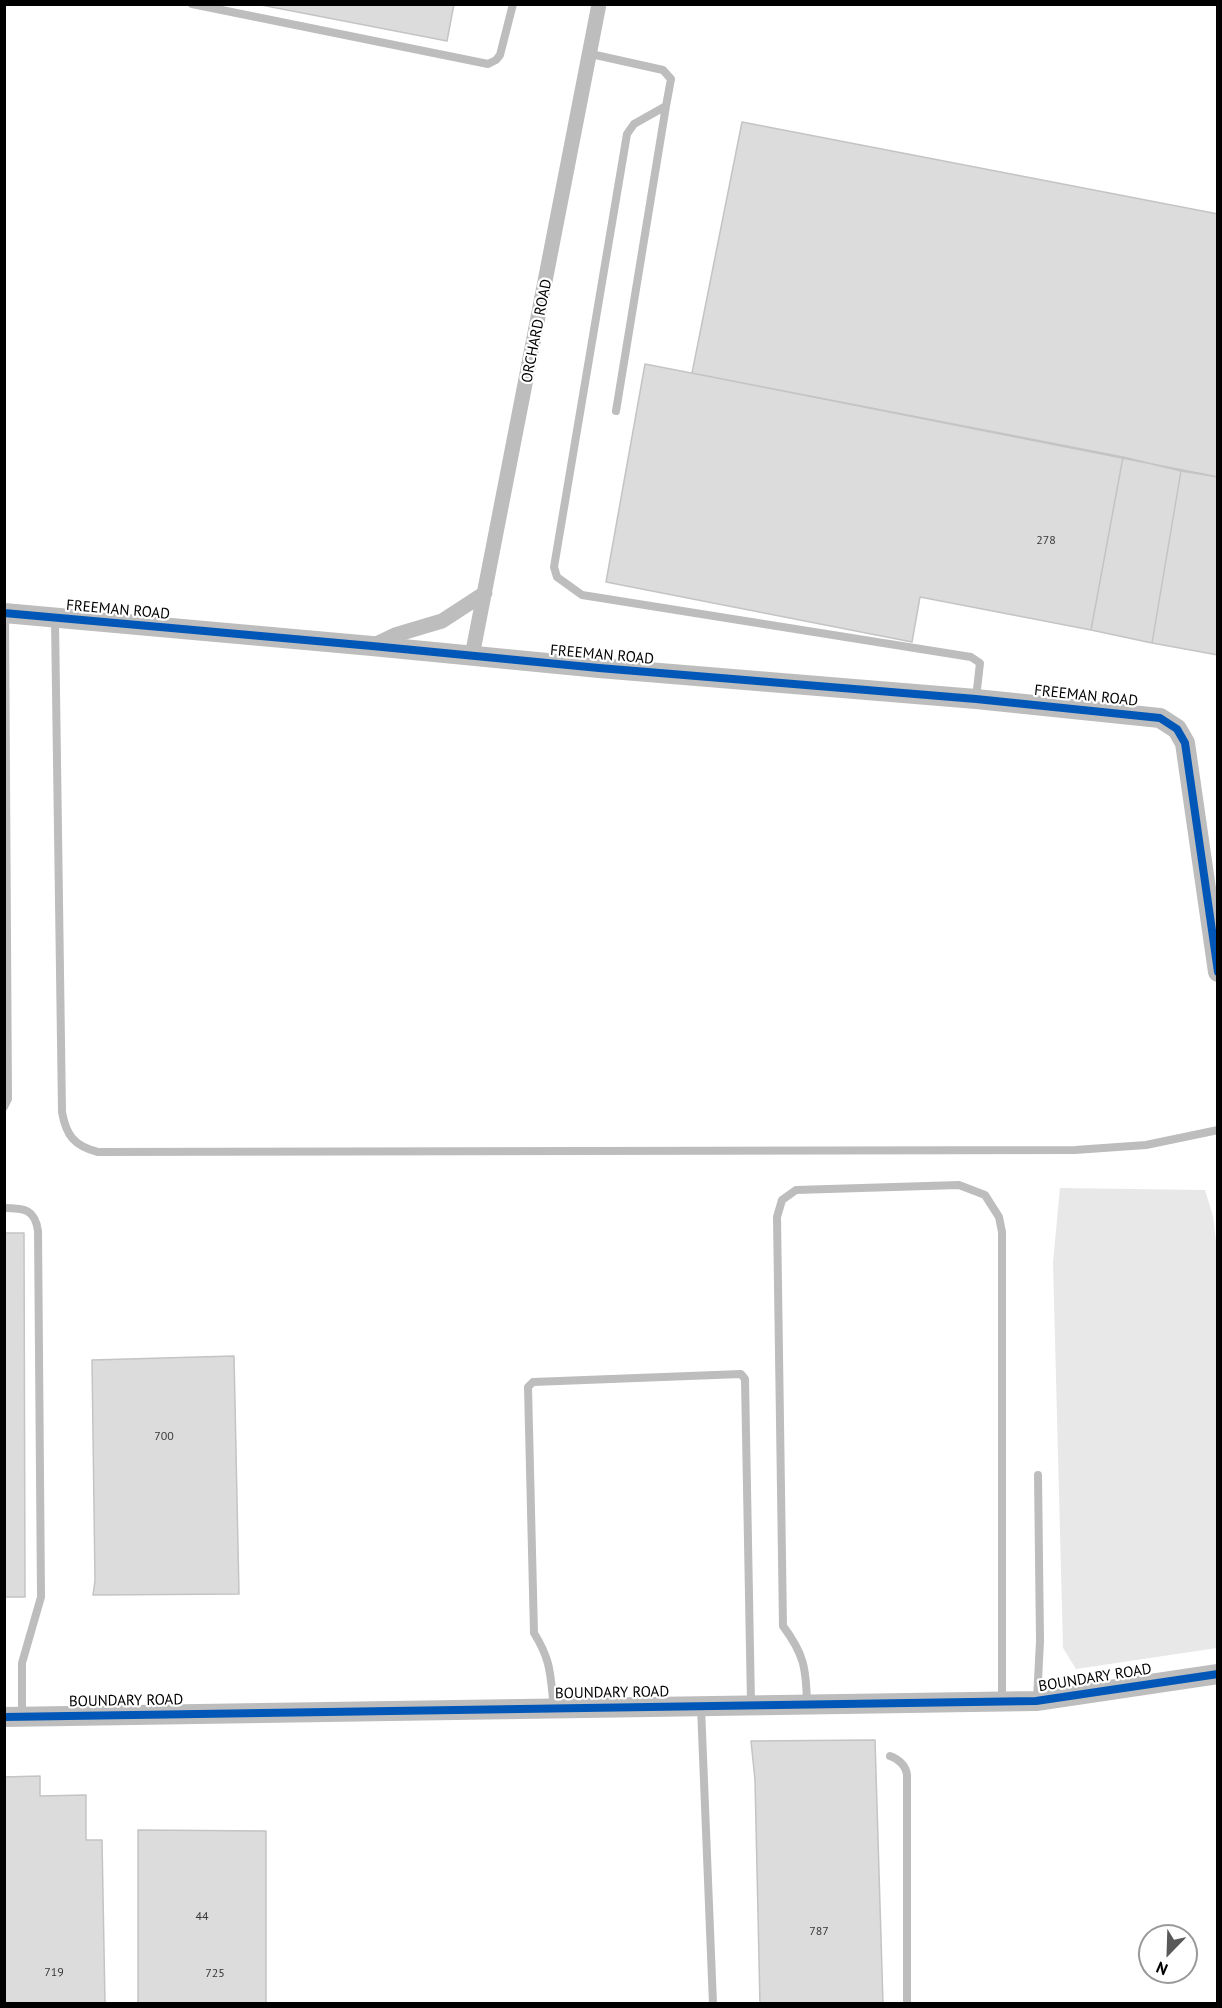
<!DOCTYPE html>
<style>
body{margin:0}
#map{position:relative;width:1222px;height:2008px;overflow:hidden;background:#fff;font-family:"PT Sans",sans-serif}
canvas{display:block}
.frame{position:absolute;inset:0;border:6px solid #000;pointer-events:none}
.north{position:absolute;left:1138px;top:1924px;width:60px;height:60px;box-sizing:border-box;background:#fff;border:2px solid #999;border-radius:50%;rotate:203deg;font-size:16px;font-weight:700;line-height:24px;text-align:center;color:#000}
.north::after{content:'';display:block;margin:auto;width:21px;height:27px;background:#595959;clip-path:polygon(50% 0,100% 100%,50% 72%,0 100%)}
</style>
<div id="map">
<canvas width="1222" height="2008"></canvas>
<div class="frame"></div>
<div class="north">N</div>
</div>
<script>
const ctx = document.querySelector('canvas').getContext('2d');
ctx.lineJoin = 'round';
function fillPath(path, color) {
  ctx.fillStyle = color;
  ctx.fill(path, 'evenodd');
}
function stroke(path, color, width, dash) {
  ctx.strokeStyle = color;
  ctx.lineWidth = width;
  ctx.lineCap = dash ? 'butt' : 'round';
  ctx.setLineDash(dash || []);
  ctx.stroke(path);
}
function label(font, color, halo, rows, align = 'center') {
  ctx.font = font + ' "PT Sans",sans-serif';
  ctx.lineWidth = 4.5;
  ctx.setLineDash([]);
  ctx.textBaseline = 'middle';
  ctx.strokeStyle = halo;
  ctx.fillStyle = color;
  for (const [text, x, y, turn = 0] of rows) {
    ctx.save();
    ctx.translate(x, y);
    ctx.rotate((+turn || 0) * Math.PI / 180);
    ctx.textAlign = isNaN(turn) ? turn : align;
    if (halo) ctx.strokeText(text, 0, 0);
    ctx.fillText(text, 0, 0);
    ctx.restore();
  }
}
fillPath(new Path2D(`
 M1060 1188 1205 1190 1213 1216 1218 1260 1217 1648 1076 1669 1063 1648 1053 1262Z`), '#e8e8e8');
const building = new Path2D(`
 M256 4H454L447 41Z
 M742 122 1218 214V477L692 373Z
 M645 364 1123 457 1091 630 920 597 912 642 606 582Z
 M1123 457 1181 471 1152 643 1091 630Z
 M1181 471 1218 477V655L1152 643Z
 M4 1233H24L25 1597H4Z
 M234 1356 239 1594 93 1595 95 1581 92 1360Z
 M875 1740 883 2004H760L755 1780 751 1741Z
 M40 1776V1796L86 1795V1840H102L105 2004H4V1777Z
 M138 1830 266 1831V2004H138Z`);
fillPath(building, '#dcdcdc');
stroke(building, '#c4c4c4', 1.5);
stroke(new Path2D(`
 M192 4 488 64 496 60 500 55 513 4
 M591 54 663 70 671 79 666 106 634 124 627 134 554 567 557 577 582 595 971 657 980 663 976 698
 M616 411 666 106
 M55 620 62 1112C66 1135 74 1146 98 1152L1075 1150 1146 1145 1218 1130
 M4 1107 8 1099 5 614
 M4 1208C24 1208 35 1209 38 1231L41 1597 22 1663V1715
 M1037 1700 1040 1641 1038 1475
 M807 1702C806 1668 804 1654 783 1626L777 1217 782 1200 796 1190 959 1185 985 1195 999 1217 1002 1232V1700
 M701 1707 713 2004
 M554 1708C550 1675 552 1662 534 1633L528 1387 533 1382 741 1374 745 1379 751 1704
 M890 1756C899 1759 906 1766 907 1775V2004`), '#bdbdbd', 8);
stroke(new Path2D(`
 M372 646 395 635 442 621 485 593
 M472 656 599 4`), '#bdbdbd', 15);
stroke(new Path2D(`
 M4 613 372 646 599 668 976 699 1160 718 1177 729 1185 743 1218 972
 M4 1717 1036 1701 1218 1674`), '#bdbdbd', 20);
stroke(new Path2D(`
 M4 613 372 646 599 668 976 699 1160 718 1177 729 1185 743 1218 972
 M4 1717 1036 1701 1218 1674`), '#0057b8', 8);
label('12px', '#373737', null, [
 ["278",1046,541],
 ["700",164,1437],
 ["44",202,1917],
 ["787",819,1932],
 ["719",54,1973],
 ["725",215,1974]
]);
label('15px', '#000', '#fff', [
 ["ORCHARD ROAD",537,331,-79],
 ["FREEMAN ROAD",118,610,5],
 ["FREEMAN ROAD",602,655,5],
 ["FREEMAN ROAD",1086,696,6],
 ["BOUNDARY ROAD",1095,1678,-9],
 ["BOUNDARY ROAD",612,1693,-1],
 ["BOUNDARY ROAD",126,1701,-1]
]);
</script>
